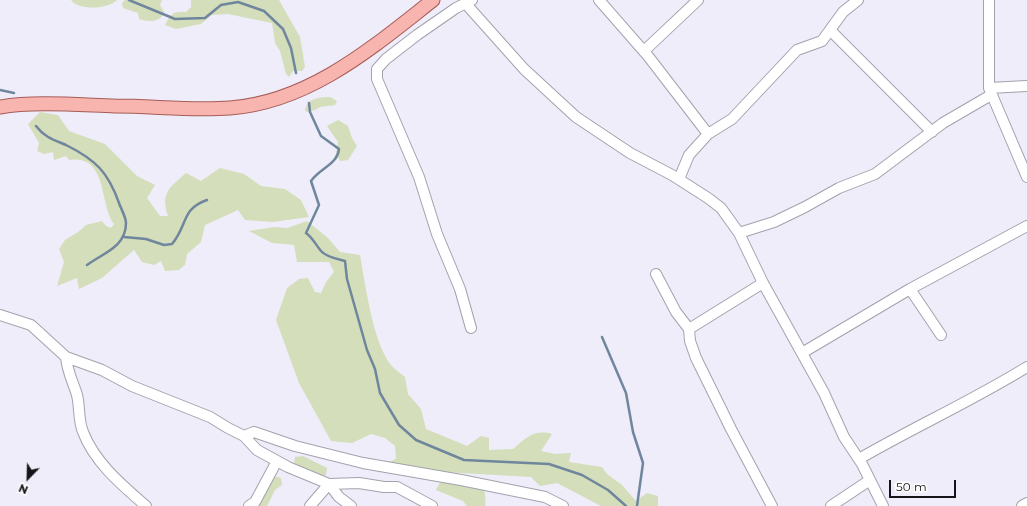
<!DOCTYPE html>
<style>
body{margin:0}
#map{position:relative;width:1027px;height:506px;overflow:hidden;background:#eeedf9;font-family:Montserrat,sans-serif}
canvas{display:block}
.north{position:absolute;left:8px;top:458px;width:40px;height:40px;-webkit-text-stroke:3px #fff;paint-order:stroke;rotate:203deg;font-size:11px;font-weight:700;line-height:16px;text-align:center;color:#151519}
.north::after{content:'';display:block;margin:auto;width:14px;height:18px;background:#151519;clip-path:polygon(50% 0,100% 100%,50% 72%,0 100%)}
.scale{position:absolute;left:889px;top:480px;width:67px;height:18px;box-sizing:border-box;border:2px solid #151519;border-top:0;padding-left:5px;font-size:12px;line-height:14px;white-space:nowrap;color:#151519;-webkit-text-stroke:3px #fff;paint-order:stroke}
</style>
<div id="map">
<canvas width="1027" height="506"></canvas>
<div class="north">N</div>
<div class="scale">50 m</div>
</div>
<script>
const ctx = document.querySelector('canvas').getContext('2d');
ctx.lineJoin = 'round';
function fillPath(path, color) {
  ctx.fillStyle = color;
  ctx.fill(path, 'evenodd');
}
function stroke(path, color, width, dash) {
  ctx.strokeStyle = color;
  ctx.lineWidth = width;
  ctx.lineCap = dash ? 'butt' : 'round';
  ctx.setLineDash(dash || []);
  ctx.stroke(path);
}
fillPath(new Path2D(`
 M71 0H117C108 9 79 11 71 0Z
 M125 0H162L160 5 164 12C161 23 148 22 139 19L138 13 123 8 122 3Z
 M191 0H279L300 37 305 67 302 71H293L289 77 286 74 280 51 275 43 272 23 228 14 212 15 201 24 176 29 165 25C171 14 173 11 186 12L191 7Z
 M330 97 337 101 335 105 320 107 315 110 307 112 305 110C307 98 321 97 330 97Z
 M40 112 58 115 69 131 105 144 137 176 155 185 147 198 160 216H168C160 193 170 187 186 173L201 181 220 168 244 174 261 186 285 189 301 200 309 217 273 222 245 220 238 210 205 225 201 242 187 254 185 265 179 270 165 271 161 261 154 265 142 262 134 250 102 278 79 289 77 278 57 286 64 262 59 249 65 240 78 232 86 225 102 221 106 226 111 228 114 224C99 204 108 154 69 160L66 156 54 160 53 152 44 154 37 151 39 143 28 124Z
 M338 120 348 126 352 138 357 146 348 160 340 161 336 153 338 142 327 126Z
 M307 221 328 238 340 252 360 255C365 283 373 343 391 365 394 369 400 373 405 377L408 394 421 409 426 429 467 446 481 436 489 438V450L513 449C526 438 534 429 552 434L541 451 555 454 571 453 569 462 602 467 607 474 622 485 636 501 647 493 658 496V506H601L557 483 540 486 531 477 426 471 389 462 396 459 395 446 385 438 371 434 352 443 331 441 299 383 276 320 287 288 299 279 308 278 315 292 321 293 326 282 334 272 329 262H297L294 245 272 243 249 231 274 227 287 228Z
 M303 456 327 468 326 475 320 477 298 467 294 463 295 457Z
 M274 476 281 478 282 485 275 490 267 506H256Z
 M475 477 484 481C483 489 487 500 485 506H467L463 501 436 490 440 482 463 484Z`), '#d4deba');
stroke(new Path2D(`
 M129 0 175 19 205 18 221 5 238 2 264 11 283 29 291 48 296 73
 M0 90 14 93
 M309 103 310 112 321 136 339 149C337 165 320 168 311 181L319 205 306 233C313 238 315 244 321 251 326 257 337 259 345 261L347 279 367 350 375 369 380 393 399 425 416 440 464 460 549 464 582 475 608 490 626 506
 M36 126C44 137 54 140 66 145 96 160 108 172 119 203 121 209 126 217 126 223 126 247 103 253 87 265
 M124 237 146 239 164 245 172 244C188 225 181 209 207 200
 M602 337 626 393 633 432 643 463 637 506`), '#6f869d', 2.5);
const minor = new Path2D(`
 M599 0 648 56 708 134
 M989 0V88L1027 177
 M466 4 524 69 576 117 630 153 672 175 708 198 721 208 739 233 763 283 824 393 844 437 862 464 883 506
 M830 30 932 132
 M644 51 698 0
 M989 88 1027 86
 M679 179 689 155 708 134 732 119 797 50 822 41 843 12 858 0
 M739 233 774 222 805 207 839 188 875 174 943 123 991 95
 M656 274 676 312 689 329 690 341 696 358 731 429 772 506
 M910 289 941 335
 M0 315 31 325 66 357 102 370 132 386 210 417 228 428 244 436 257 450 288 467 329 484 359 483 384 487H397L432 506
 M471 328 460 289 437 234 419 177 377 79V69L386 59 417 35 456 8 472 0
 M689 329 763 283
 M802 353 910 289 1027 226
 M66 357C67 371 73 382 77 395 80 407 78 420 83 432 95 463 122 485 146 506
 M244 436 254 432 295 446 363 463 461 480 545 497 563 506
 M859 459C914 427 972 401 1027 367
 M329 484 339 497 351 506
 M249 506 255 502 277 461
 M310 506 329 484
 M831 506 870 480
 M1022 506 1027 503`);
const major = new Path2D(`
 M0 107C33 101 81 105 115 106 153 106 192 111 230 108 310 102 373 47 433 0`);
stroke(minor, '#a3a2ad', 12);
stroke(major, '#a65c57', 15);
stroke(minor, '#fff', 10);
stroke(major, '#f8b4ae', 13);
</script>
